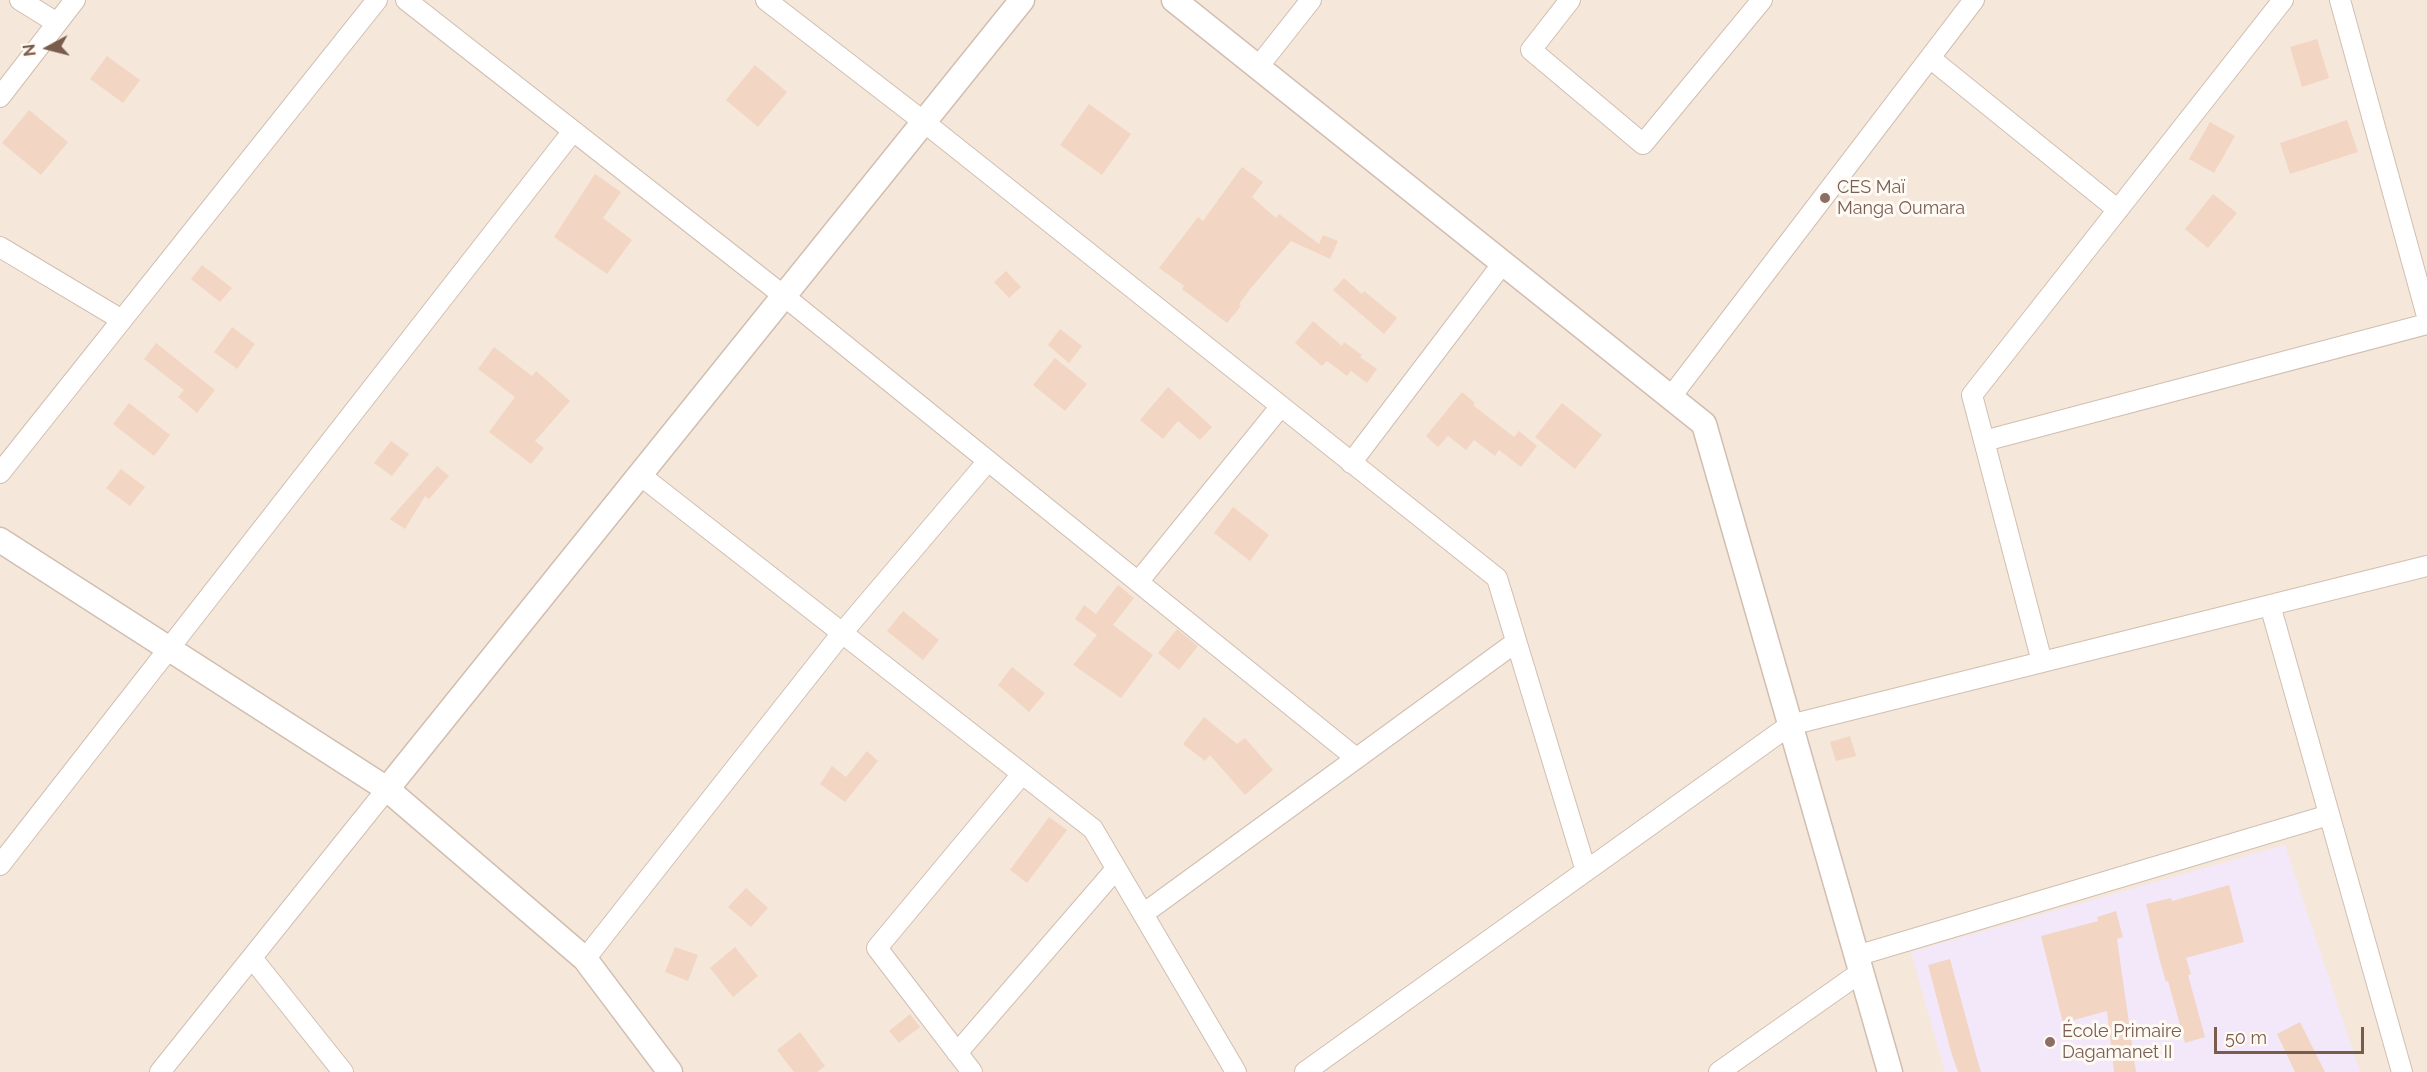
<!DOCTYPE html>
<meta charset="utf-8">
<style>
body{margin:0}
#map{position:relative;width:2427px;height:1072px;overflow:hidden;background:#fdf6ec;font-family:Raleway,sans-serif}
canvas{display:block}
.north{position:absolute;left:18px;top:18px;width:60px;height:60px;-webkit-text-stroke:4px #fffaf3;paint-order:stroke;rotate:263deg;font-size:16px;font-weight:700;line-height:24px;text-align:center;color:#7a5c4d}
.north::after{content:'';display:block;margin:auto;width:21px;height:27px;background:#7a5c4d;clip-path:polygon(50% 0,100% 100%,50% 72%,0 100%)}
.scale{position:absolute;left:2214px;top:1027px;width:150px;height:27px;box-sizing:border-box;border:3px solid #7a5c4d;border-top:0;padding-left:8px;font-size:18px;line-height:21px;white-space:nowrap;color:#7a5c4d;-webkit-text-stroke:4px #fffaf3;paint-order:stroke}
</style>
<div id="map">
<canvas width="2427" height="1072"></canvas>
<div class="north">N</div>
<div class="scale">50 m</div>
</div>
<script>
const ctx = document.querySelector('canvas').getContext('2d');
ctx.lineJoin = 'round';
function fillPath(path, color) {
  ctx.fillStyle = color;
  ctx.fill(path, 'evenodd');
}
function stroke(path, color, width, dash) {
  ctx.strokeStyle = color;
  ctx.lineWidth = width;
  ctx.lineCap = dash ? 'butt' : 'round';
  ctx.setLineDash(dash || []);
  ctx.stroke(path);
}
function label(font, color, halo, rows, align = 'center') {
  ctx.font = font + ' Raleway,sans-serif';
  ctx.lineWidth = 6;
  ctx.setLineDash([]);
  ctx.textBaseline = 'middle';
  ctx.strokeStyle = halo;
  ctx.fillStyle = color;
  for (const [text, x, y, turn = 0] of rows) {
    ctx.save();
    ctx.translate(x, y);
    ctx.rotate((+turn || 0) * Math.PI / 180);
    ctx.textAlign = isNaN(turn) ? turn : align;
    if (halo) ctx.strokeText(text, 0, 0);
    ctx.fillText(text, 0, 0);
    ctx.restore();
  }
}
fillPath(new Path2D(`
 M0 0H2427V1072H0Z`), '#f5e8da');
fillPath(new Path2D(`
 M2285 845 2360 1072H1945L1911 952Z`), '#f3e8fa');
fillPath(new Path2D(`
 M2317 39 2329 78 2302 87 2290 47Z
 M107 56 140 80 123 103 90 79Z
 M755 65 787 92 758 127 726 100Z
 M1089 104 1131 134 1102 175 1060 145Z
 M29 110 68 142 41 175 2 143Z
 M2347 120 2358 152 2290 174 2280 143Z
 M2210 122 2235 136 2214 173 2189 159Z
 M1242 167 1263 182 1252 197 1276 218 1279 214 1319 244 1323 235 1338 241 1330 259 1291 241 1251 288 1239 304 1241 306 1227 323 1182 289 1184 286 1159 268 1198 217 1203 221Z
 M595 174 621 192 603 218 632 240 607 274 554 237Z
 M2213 194 2237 213 2208 248 2185 229Z
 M202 265 232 288 220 302 191 279Z
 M1006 271 1021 287 1009 298 994 282Z
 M1344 278 1362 294 1364 291 1397 318 1384 334 1333 290Z
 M1313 321 1342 346 1344 342 1362 355 1360 357 1377 369 1367 383 1351 371 1347 376 1327 361 1322 366 1295 343Z
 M232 327 255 344 237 369 214 352Z
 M1060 329 1082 346 1069 363 1048 345Z
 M156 343 215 390 197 413 178 397 184 390 144 359Z
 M494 347 532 376 536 371 570 401 535 441 544 448 531 464 489 432 515 397 478 369Z
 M1055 358 1087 384 1065 411 1033 385Z
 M1168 387 1212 427 1200 440 1178 421 1163 439 1140 420Z
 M1462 392 1475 403 1473 405 1514 437 1519 431 1537 446 1521 467 1499 450 1495 456 1474 440 1466 450 1448 436 1438 447 1426 436Z
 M129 403 170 435 154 456 113 424Z
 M1562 403 1602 435 1575 469 1535 437Z
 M391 441 409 454 392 476 374 463Z
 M437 466 449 476 429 499 425 496 405 529 390 519Z
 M121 469 145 487 130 506 106 488Z
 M1233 507 1269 535 1250 561 1214 533Z
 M1118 585 1134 598 1113 625 1153 655 1121 698 1073 665 1097 635 1075 619 1084 605 1096 614Z
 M903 611 939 640 923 660 887 631Z
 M1177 629 1198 646 1179 670 1158 653Z
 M1012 667 1045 693 1029 712 998 685Z
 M1204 717 1237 744 1245 738 1273 770 1245 795 1210 755 1205 761 1183 744Z
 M1850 736 1856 756 1836 761 1830 742Z
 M867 751 878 761 845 802 820 784 832 766 846 777Z
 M1049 817 1067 830 1027 883 1010 870Z
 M2229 885 2244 942 2186 958 2191 974 2188 975 2205 1037 2185 1043 2168 981 2166 982 2160 961 2146 904 2171 898 2172 901Z
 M746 888 768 908 751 927 728 907Z
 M2116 911 2123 937 2117 939 2136 1072H2114L2107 1011 2063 1023 2041 936 2098 921 2097 917Z
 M675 947 698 955 688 981 665 972Z
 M735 947 758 976 733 997 710 968Z
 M1950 959 1976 1055 1981 1072H1958L1951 1052 1928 965Z
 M910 1014 920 1027 899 1043 889 1031Z
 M2300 1022 2325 1072H2295L2277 1034Z
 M800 1032 825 1066 817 1072H794L777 1050Z`), '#f3d5c3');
const minor = new Path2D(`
 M20 0 57 23
 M406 0 784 296 1356 758
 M766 0 924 122 1497 578 1586 871
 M1570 0 1531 50 1643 144 1762 0
 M2340 0 2427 316
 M1930 58 2118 210
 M1258 67 1311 0
 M0 97 75 0
 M0 247 122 320
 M1670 398 1974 0
 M1984 441 2427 324
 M1351 463 1503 263
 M0 473 377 0
 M640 475 1093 829 1236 1072
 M1138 582 1281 406
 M2270 605 2402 1072
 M2042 662 1972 395 2283 0
 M0 865 573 131
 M1143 914 1516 642
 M1856 956 2329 815
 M252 958 343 1072
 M585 959 842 633 988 461
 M957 1053 1116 869
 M160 1072 387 789
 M972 1072 877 948 1022 774
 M1305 1072 1790 725 2427 566
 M1719 1072 1861 972`);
const tertiary = new Path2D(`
 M1174 0 1704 424 1890 1072
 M0 540 387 789 585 959 670 1072
 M387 789 1022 0`);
stroke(minor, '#d1beb0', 22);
stroke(tertiary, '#d1beb0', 27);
stroke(minor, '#fff', 20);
stroke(tertiary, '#fff', 24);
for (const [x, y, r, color] of [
 [1825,198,6,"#8d6e63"],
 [2050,1042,6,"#8d6e63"]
]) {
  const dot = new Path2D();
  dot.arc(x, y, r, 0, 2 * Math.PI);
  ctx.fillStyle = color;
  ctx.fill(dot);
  stroke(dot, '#fffaf3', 2);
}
label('18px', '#785e54', '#fffaf3', [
 ["CES Maï",1837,188],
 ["Manga Oumara",1837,209],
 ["École Primaire",2062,1032],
 ["Dagamanet II",2062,1053]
], 'left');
</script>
